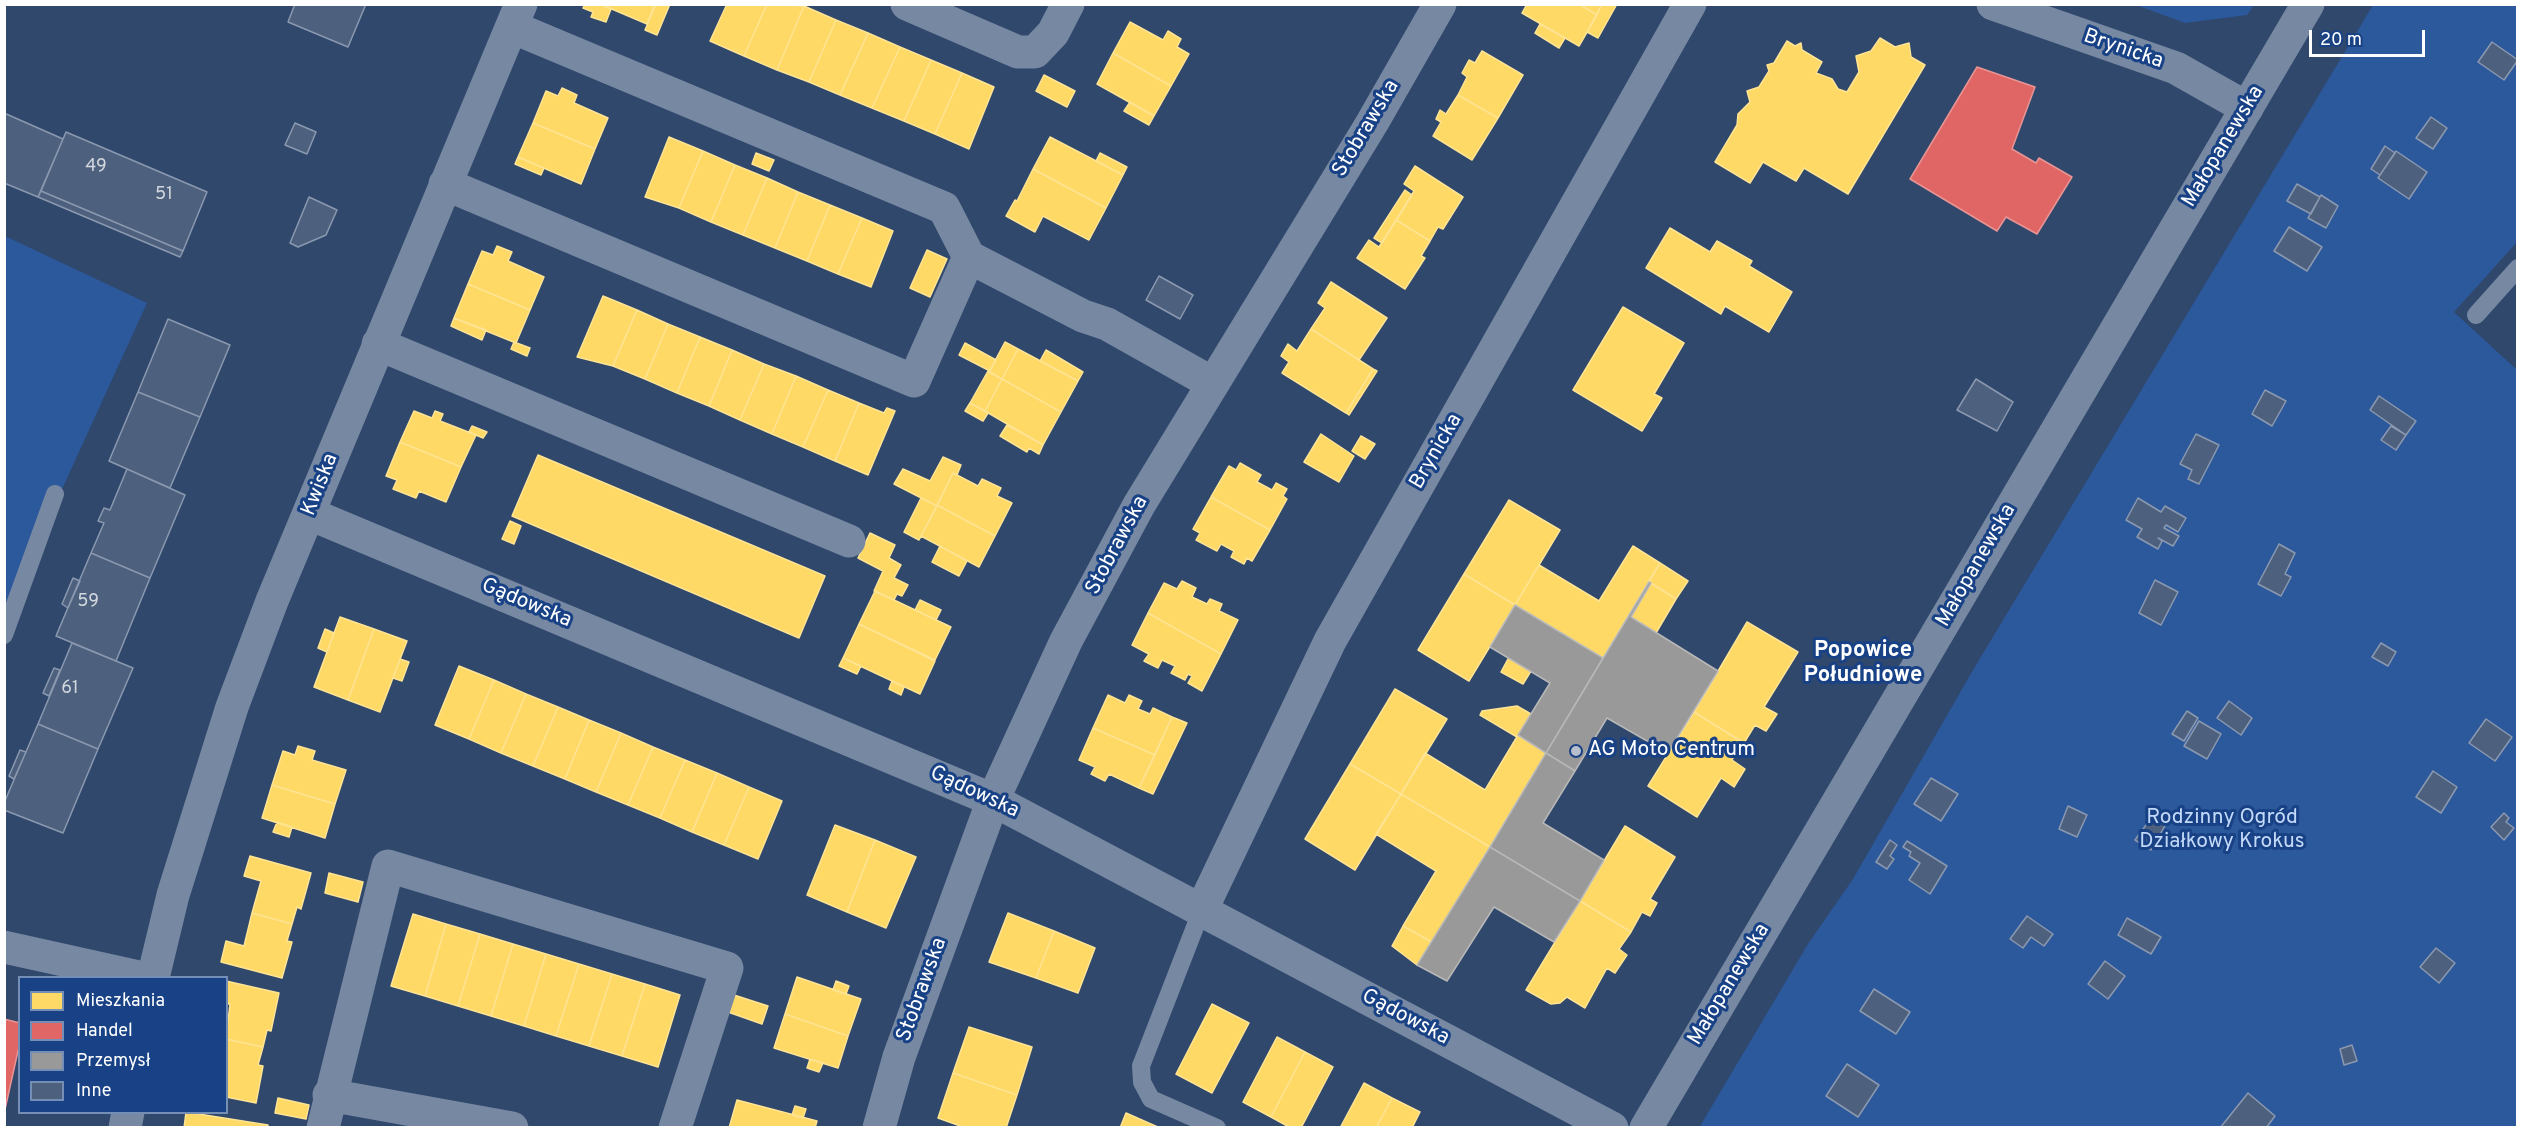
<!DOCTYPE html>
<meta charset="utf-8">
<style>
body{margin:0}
#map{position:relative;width:2522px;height:1132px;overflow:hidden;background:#30486c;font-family:Overpass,sans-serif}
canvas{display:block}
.frame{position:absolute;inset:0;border:6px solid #fff;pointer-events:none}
.legend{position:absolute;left:18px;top:976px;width:210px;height:138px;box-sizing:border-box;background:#184285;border:2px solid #748eb6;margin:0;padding:8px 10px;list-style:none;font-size:18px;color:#fff}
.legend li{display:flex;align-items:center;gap:12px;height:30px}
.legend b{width:30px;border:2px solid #748eb6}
.scale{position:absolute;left:2309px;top:30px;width:116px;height:27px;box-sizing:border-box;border:3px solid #fff;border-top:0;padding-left:8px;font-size:18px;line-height:21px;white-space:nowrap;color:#fff;-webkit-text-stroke:4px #184285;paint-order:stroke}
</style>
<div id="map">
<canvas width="2522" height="1132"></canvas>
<div class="frame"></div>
<ul class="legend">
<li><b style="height:16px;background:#ffd966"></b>Mieszkania</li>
<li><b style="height:16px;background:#e06666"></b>Handel</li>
<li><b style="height:16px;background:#999"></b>Przemysł</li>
<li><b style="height:16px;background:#4d607d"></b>Inne</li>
</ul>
<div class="scale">20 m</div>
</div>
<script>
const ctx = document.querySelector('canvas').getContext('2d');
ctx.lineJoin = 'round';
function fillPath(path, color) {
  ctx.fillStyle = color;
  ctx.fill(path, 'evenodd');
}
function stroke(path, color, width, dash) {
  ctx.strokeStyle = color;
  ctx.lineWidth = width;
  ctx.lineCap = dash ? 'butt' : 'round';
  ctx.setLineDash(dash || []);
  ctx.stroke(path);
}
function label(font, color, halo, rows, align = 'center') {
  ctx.font = font + ' Overpass,sans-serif';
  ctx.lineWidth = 6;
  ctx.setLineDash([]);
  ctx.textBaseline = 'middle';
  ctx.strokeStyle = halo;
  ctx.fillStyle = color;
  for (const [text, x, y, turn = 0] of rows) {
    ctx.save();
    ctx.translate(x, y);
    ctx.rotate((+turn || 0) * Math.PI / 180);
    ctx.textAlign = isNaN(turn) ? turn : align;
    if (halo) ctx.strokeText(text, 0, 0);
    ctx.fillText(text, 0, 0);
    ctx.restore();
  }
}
fillPath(new Path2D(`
 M2136 5H2254L2247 15 2185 23Z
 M2373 5H2517V242L2454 312 2517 370V1127L1699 1128 1808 944 1853 879 1973 670Z
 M5 236 147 303 5 614Z`), '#2c589c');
const homes = new Path2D(`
 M585 4H600L611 9 606 22 591 17 593 12 583 8Z
 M600 4H655L647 24Z
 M656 4H670L657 35 645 30Z
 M727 4H767L744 56 710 41Z
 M767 4 804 6 777 70 744 56Z
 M1527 4H1579L1597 15 1579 46 1522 13Z
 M1579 4H1602L1597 15Z
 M1602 4H1617L1598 38 1587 32Z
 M804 6 836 20 809 82 777 70Z
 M836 20 868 33 840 95 809 82Z
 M1130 22 1163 40 1168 31 1181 39 1177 47 1189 54 1171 86 1113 53Z
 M1540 24 1565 38 1559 48 1535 33Z
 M868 33 900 47 872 108 840 95Z
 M1880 38 1895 47 1909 43 1911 57 1925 65 1848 194 1804 168 1796 181 1763 162 1750 183 1715 162 1737 125 1738 114 1750 102 1747 91 1759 87 1769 71 1767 65 1774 63 1787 41 1795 46 1801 43 1802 50 1822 62 1816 73 1832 79 1838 89 1847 92 1859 72 1856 56 1871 51Z
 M900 47 931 60 904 121 872 108Z
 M1482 51 1523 75 1498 118 1458 95 1467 77 1462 73 1469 60 1475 63Z
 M1113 53 1171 86 1154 116 1097 84Z
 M931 60 962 73 935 134 904 121Z
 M962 73 994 87 969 149 935 134Z
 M1044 75 1075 91 1067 107 1036 91Z
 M562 88 577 95 574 103 608 118 595 149 533 123 546 91 558 96Z
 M1458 95 1498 118 1472 160 1433 136 1441 122 1436 119 1440 110 1446 114Z
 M1130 102 1154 116 1149 125 1124 111Z
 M533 123 595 149 581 184 518 157Z
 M669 137 703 151 679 208 645 197Z
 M1050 137 1123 175 1106 208 1033 169Z
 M703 151 735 165 711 222 679 208Z
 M756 153 774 160 769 171 752 164Z
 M1100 153 1127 167 1123 175 1096 161Z
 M518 157 544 168 541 175 515 164Z
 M735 165 767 178 743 235 711 222Z
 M1415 166 1463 197 1443 229 1438 227 1430 241 1396 220 1414 191 1404 184Z
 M1033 169 1106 208 1089 240 1043 216 1035 232 1006 216 1015 200 1017 201Z
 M767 178 798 192 775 248 743 235Z
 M1405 190 1412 195 1382 243 1374 238Z
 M798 192 830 205 807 261 775 248Z
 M830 205 862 218 838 274 807 261Z
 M862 218 893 231 871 287 838 274Z
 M1396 220 1430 241 1421 256 1425 258 1405 289 1357 258 1369 240 1379 247Z
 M1670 228 1710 252 1717 241 1752 261 1749 266 1792 292 1769 332 1725 306 1721 314 1646 268Z
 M497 246 512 252 508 261 544 277 530 310 468 284 482 251 493 255Z
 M927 250 947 259 930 297 910 288Z
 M1331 282 1387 318 1359 360 1311 329 1325 308 1318 303Z
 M468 284 530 310 516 343 454 318Z
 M603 296 637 310 613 366 577 357Z
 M1623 307 1684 343 1654 394 1662 398 1642 431 1573 390Z
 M637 310 668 324 645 379 613 366Z
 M454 318 486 330 482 340 451 326Z
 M668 324 700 337 677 393 645 379Z
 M1311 329 1373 369 1346 413 1282 373 1289 362 1281 356 1288 344 1297 351Z
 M700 337 732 350 709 406 677 393Z
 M514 342 530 348 527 356 511 349Z
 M1005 342 1018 349 1002 379 989 372Z
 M965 343 996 360 990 371 959 355Z
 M1018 349 1078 381 1061 412 1002 379Z
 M732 350 764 364 740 420 709 406Z
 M1046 350 1083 372 1078 381 1040 361Z
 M764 364 796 376 772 434 740 420Z
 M1373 369 1377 371 1349 415 1346 413Z
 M988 371 1002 379 985 411 970 403Z
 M796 376 828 390 803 447 772 434Z
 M1002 379 1061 412 1043 445 985 411Z
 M828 390 859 403 835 461 803 447Z
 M859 403 884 413 887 408 895 411 868 475 835 461Z
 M970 403 988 413 983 421 965 411Z
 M414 411 432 418 435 411 443 414 440 421 476 435 461 467 400 442Z
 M1007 425 1043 445 1039 454 1029 448 1027 452 1000 436Z
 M472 426 487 432 483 438 469 432Z
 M1321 434 1354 456 1339 482 1304 462Z
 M1361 436 1375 444 1365 459 1352 451Z
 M400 442 461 467 446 502 419 491 416 498 393 489 397 480 386 476Z
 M538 455 825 576 799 638 512 516Z
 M943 457 961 465 957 475 953 473 937 506 894 484 903 469 930 481Z
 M1240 463 1261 475 1257 482 1272 490 1276 483 1287 489 1283 496 1287 499 1270 530 1211 497 1229 466 1236 470Z
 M953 473 978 486 982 479 1001 488 997 496 1012 503 995 536 937 505Z
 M1211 497 1270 530 1252 561 1247 558 1244 564 1231 557 1234 551 1221 544 1217 551 1196 540 1200 533 1193 529Z
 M921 498 937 506 919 540 904 532Z
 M1509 500 1560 530 1515 605 1464 574Z
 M937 505 995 536 979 567 921 536Z
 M510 521 521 526 514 544 502 539Z
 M870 533 895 545 889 558 901 565 894 578 908 585 902 596 897 594 894 600 874 591 883 571 858 558Z
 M940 546 967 561 959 576 932 562Z
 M1633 546 1660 563 1603 658 1515 605 1539 565 1599 601Z
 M1660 563 1688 581 1676 599 1649 582Z
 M1464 574 1515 605 1469 681 1418 650Z
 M1182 581 1196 588 1192 597 1207 604 1210 599 1222 604 1219 611 1238 620 1221 654 1148 613 1164 583 1177 589Z
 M1651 583 1676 599 1656 633 1631 617Z
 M875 591 951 627 935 660 859 624Z
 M920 600 941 610 936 620 915 610Z
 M1148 613 1221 654 1202 691 1188 683 1192 676 1188 674 1185 680 1171 673 1175 666 1162 660 1158 668 1144 661 1149 654 1132 645Z
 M340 617 374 629 348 700 314 687Z
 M1747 622 1798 652 1764 707 1777 714 1766 731 1755 725 1744 743 1694 712Z
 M859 624 935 661 920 694 843 658Z
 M325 629 334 633 327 652 318 648Z
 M374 629 407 641 380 712 348 700Z
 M1509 657 1531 671 1523 684 1501 672Z
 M843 658 861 666 857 674 839 666Z
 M400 659 409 662 402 681 393 678Z
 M459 666 494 680 469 739 435 725Z
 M494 680 526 694 501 753 469 739Z
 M892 681 904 687 901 695 889 689Z
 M1395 689 1447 719 1401 794 1350 764Z
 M526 694 558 707 533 766 501 753Z
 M1108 695 1125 703 1129 695 1142 701 1138 709 1150 714 1153 708 1172 717 1155 755 1093 728Z
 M1517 706 1531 714 1517 737 1480 715 1482 711Z
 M558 707 589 720 565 779 533 766Z
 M1694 712 1742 742 1732 760 1745 769 1734 787 1721 778 1697 817 1648 786Z
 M1172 717 1187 723 1153 794 1139 788Z
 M589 720 621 733 596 792 565 779Z
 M1093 728 1155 755 1139 788 1109 774 1105 781 1091 774 1095 767 1079 760Z
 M621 733 653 747 628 805 596 792Z
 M1518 735 1546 753 1490 847 1401 794 1425 753 1485 790Z
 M298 746 315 751 312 760 346 770 335 804 272 785 283 751 295 755Z
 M653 747 685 760 660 818 628 805Z
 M685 760 717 773 692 832 660 818Z
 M1350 764 1401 794 1355 870 1305 839Z
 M717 773 749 787 724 845 692 832Z
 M272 785 335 804 325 838 262 818Z
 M749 787 782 801 758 859 724 845Z
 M1401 794 1490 847 1432 942 1403 926 1436 871 1376 834Z
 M277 822 292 827 289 837 273 832Z
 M835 825 875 840 847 912 807 895Z
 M1625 826 1675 857 1650 899 1657 903 1650 916 1642 912 1631 932 1580 901Z
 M875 840 916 857 886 928 847 912Z
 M250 856 311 873 301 909 297 907 292 924 252 913 261 881 244 876Z
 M329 873 363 882 358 902 325 893Z
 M1580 901 1631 932 1619 949 1627 955 1615 973 1607 968 1585 1008 1567 997 1560 1003 1551 1004 1526 990Z
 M252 913 292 924 287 941 292 942 282 978 221 962 226 941 244 946Z
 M1008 913 1054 931 1036 978 989 962Z
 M413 914 446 924 425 996 391 986Z
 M446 924 480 934 458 1006 425 996Z
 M1403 926 1432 942 1417 965 1392 946Z
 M1054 931 1095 948 1078 993 1036 978Z
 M480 934 513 944 491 1016 458 1006Z
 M513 944 546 954 524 1026 491 1016Z
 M546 954 579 964 556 1036 524 1026Z
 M579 964 612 974 589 1046 556 1036Z
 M612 974 645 984 622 1056 589 1046Z
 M797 977 861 999 848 1036 785 1014Z
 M226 981 279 993 271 1031 267 1030 263 1047 226 1039 230 1004H226Z
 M836 981 849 986 846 994 833 990Z
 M645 984 680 995 658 1067 622 1056Z
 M734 995 768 1006 762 1024 728 1012Z
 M1212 1004 1249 1023 1212 1093 1176 1074Z
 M785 1014 848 1036 838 1068 774 1048Z
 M969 1027 1032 1047 1017 1095 953 1073Z
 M1277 1037 1305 1052 1271 1117 1243 1102Z
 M226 1039 263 1047 258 1065 263 1066 256 1103 226 1097Z
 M1305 1052 1333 1067 1301 1128H1291L1271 1117Z
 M810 1059 823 1063 819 1072 807 1068Z
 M953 1073 1017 1095 1006 1128H966L938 1118Z
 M1364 1083 1392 1098 1376 1128H1340Z
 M278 1098 309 1105 306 1119 275 1113Z
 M1392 1098 1420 1112 1412 1128H1376Z
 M737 1100 817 1121 815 1128H729Z
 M795 1106 806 1109 803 1118 792 1115Z
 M186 1112 268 1125 267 1128H184Z
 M1126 1113 1160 1128H1120Z`);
fillPath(homes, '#ffd966');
stroke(homes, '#ffe494', 1.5);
const shops = new Path2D(`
 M1977 67 2035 87 2012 149 2036 163 2039 158 2072 177 2037 234 2006 217 1997 231 1910 179Z
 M4 1019 20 1023V1042L4 1114Z`);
fillPath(shops, '#e06666');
stroke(shops, '#e99494', 1.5);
const industry = new Path2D(`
 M1649 582 1651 583 1631 617 1718 671 1668 753 1607 718 1575 771 1546 753Z
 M1515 605 1603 658 1546 753 1518 735 1550 683 1490 647Z
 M1546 753 1575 771 1543 823 1604 860 1580 901 1490 847Z
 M1490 847 1580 901 1554 942 1494 907 1447 981 1417 965Z`);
fillPath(industry, '#999');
stroke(industry, '#b8b8b8', 1.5);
const building = new Path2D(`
 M295 4H366L348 47 288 22Z
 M2492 42 2518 60 2504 80 2478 62Z
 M4 113 63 139 38 197 4 183Z
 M2431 117 2447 128 2433 149 2416 138Z
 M295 123 316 132 307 154 285 145Z
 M66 132 207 192 183 251 41 191Z
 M2385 146 2395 153 2380 175 2371 169Z
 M2396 151 2427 172 2409 199 2378 178Z
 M2297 184 2320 197 2311 214 2287 201Z
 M41 191 183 251 180 257 38 197Z
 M2321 195 2338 206 2326 228 2308 218Z
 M309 197 337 210 326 235 298 247 290 243Z
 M2289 227 2322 247 2307 271 2274 251Z
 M1159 276 1193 295 1180 319 1146 300Z
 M168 319 230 345 200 417 138 392Z
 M1976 379 2013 402 1997 431 1957 410Z
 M2265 390 2286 401 2272 426 2252 414Z
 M138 392 200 417 170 488 109 461Z
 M2379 396 2416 421 2406 435 2370 410Z
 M2391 426 2406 435 2396 450 2381 440Z
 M2196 434 2219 445 2199 484 2188 479 2192 470 2180 464Z
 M127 469 185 495 150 578 91 553 104 523 98 521 104 508 110 510Z
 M2138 498 2161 512 2165 506 2186 518 2178 532 2166 525 2164 528 2179 536 2173 546 2158 538 2162 541 2158 549 2137 537 2142 529 2126 520Z
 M2279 544 2295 553 2285 574 2291 577 2281 596 2258 584Z
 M91 553 150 578 116 661 56 636Z
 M73 578 80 581 68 608 62 604Z
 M2155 580 2178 592 2161 625 2139 613Z
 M72 643 133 668 98 749 38 724Z
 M2381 643 2396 652 2388 666 2372 657Z
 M54 668 60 670 49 696 43 693Z
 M2229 701 2252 718 2241 735 2217 718Z
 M2187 711 2198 718 2184 741 2172 734Z
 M2486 719 2512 737 2495 761 2469 743Z
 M2199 721 2221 734 2207 759 2184 746Z
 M38 724 98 749 63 833 4 810V803Z
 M20 750 26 752 14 779 9 776Z
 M2433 771 2457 787 2441 813 2416 797Z
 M1931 778 1958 794 1941 821 1914 804Z
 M2068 806 2087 815 2077 837 2059 829Z
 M2157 810 2170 817 2151 850 2135 840Z
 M2504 813 2509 818 2506 822 2514 828 2504 840 2491 827Z
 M1890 840 1897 845 1890 856 1894 859 1887 869 1876 862Z
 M1907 841 1947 866 1930 894 1909 880 1920 863 1909 856 1911 852 1903 847Z
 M2027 916 2053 934 2044 946 2031 937 2023 948 2010 939Z
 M2127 918 2161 937 2151 954 2118 935Z
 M2436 948 2455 963 2439 983 2420 967Z
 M2105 961 2125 976 2108 999 2088 984Z
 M1874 989 1910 1012 1896 1034 1860 1011Z
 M2352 1045 2357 1061 2344 1065 2340 1049Z
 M1847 1064 1879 1085 1858 1117 1826 1096Z
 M2248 1093 2275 1116 2266 1128H2220Z`);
fillPath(building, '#4d607d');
stroke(building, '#8b99b0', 1.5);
stroke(new Path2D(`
 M2476 315 2518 268
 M4 635 55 494
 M1202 909 1141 1066 1142 1082 1151 1099 1217 1128`), '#7788a2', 18);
stroke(new Path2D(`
 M907 4 1018 52H1035L1053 33 1068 4
 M1993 4 2176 68 2247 108
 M445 184 914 381 969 257 944 208 512 27
 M969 257 1083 316 1107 324 1212 383
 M378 344 849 541
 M310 514 993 800 1612 1128
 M1202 909 1330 641 1690 4
 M4 947 144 978
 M153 978 173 895 232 707 272 601 521 4
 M329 1095 512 1128
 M125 1128 128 1112
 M323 1128 388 866 727 968 675 1128
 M879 1128 899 1057 993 800 1066 641 1139 505 1372 123 1440 4`), '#7788a2', 33);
stroke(new Path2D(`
 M1646 1128 2308 4`), '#7788a2', 33);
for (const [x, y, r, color] of [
 [1576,751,6,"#b7bfcc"]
]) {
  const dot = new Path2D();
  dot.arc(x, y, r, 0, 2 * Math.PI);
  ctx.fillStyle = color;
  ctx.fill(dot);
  stroke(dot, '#184285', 2);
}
label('18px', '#d2d7de', null, [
 ["49",96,167],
 ["51",164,195],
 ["59",88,602],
 ["61",70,689]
]);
label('21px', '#fff', '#184285', [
 ["Brynicka",2123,50,19],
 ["Stobrawska",1367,129,-59],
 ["Małopanewska",2224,147,-59],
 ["Brynicka",1437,452,-60],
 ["Kwiska",321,485,-68],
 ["Stobrawska",1118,546,-62],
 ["Małopanewska",1977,566,-60],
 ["Gądowska",526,604,23],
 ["Gądowska",974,793,25],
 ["Małopanewska",1730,985,-59],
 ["Stobrawska",923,990,-70],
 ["Gądowska",1405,1018,28]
]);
label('21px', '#fff', '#184285', [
 ["AG Moto Centrum",1588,751]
], 'left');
label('21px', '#c3d9f9', '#184285', [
 ["Rodzinny Ogród",2222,819],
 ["Działkowy Krokus",2222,843]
]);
label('bold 22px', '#fff', '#184285', [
 ["Popowice",1863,652],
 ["Południowe",1863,677]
]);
</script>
